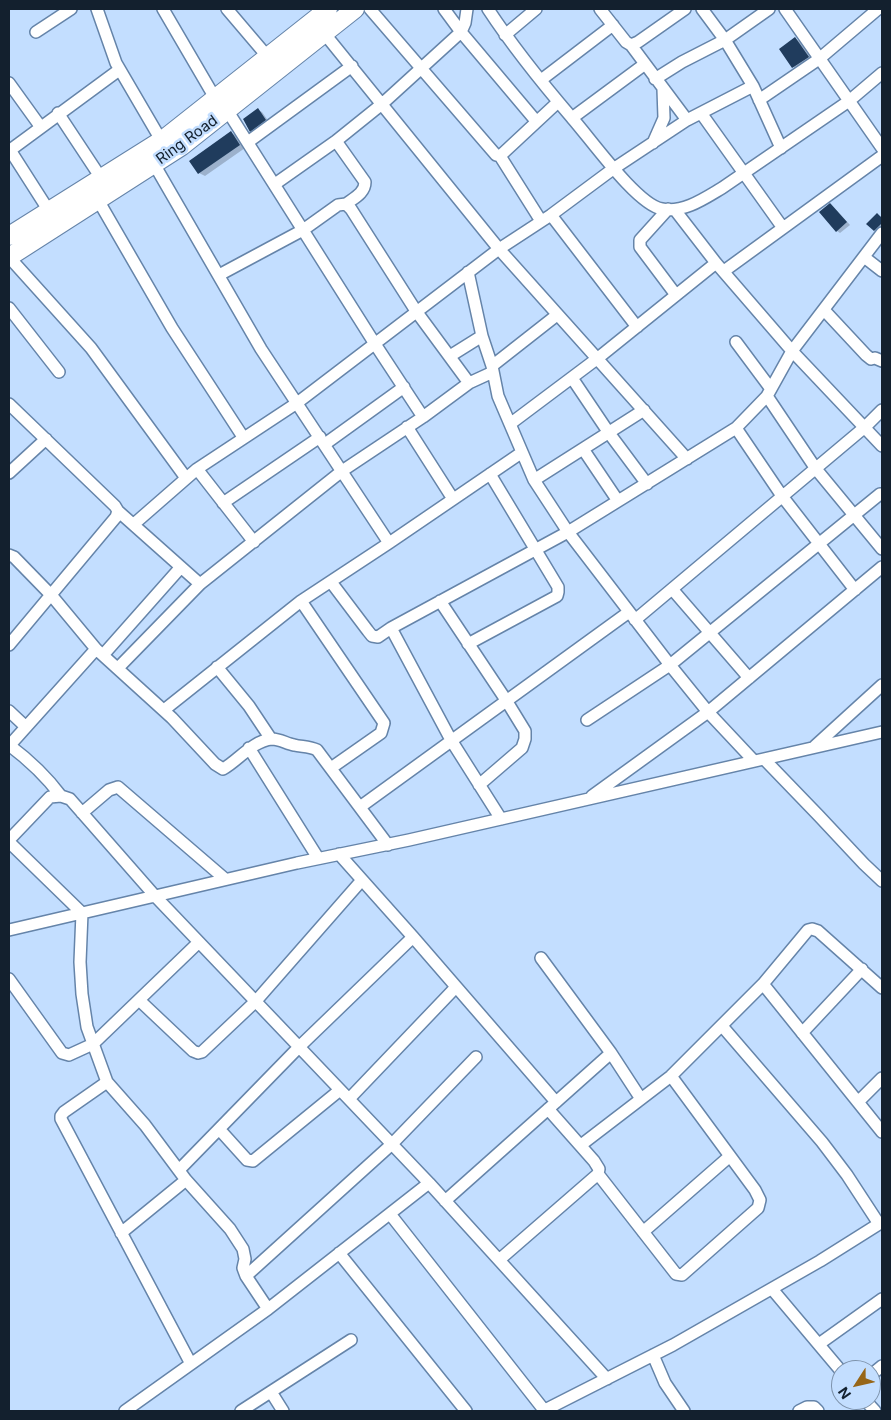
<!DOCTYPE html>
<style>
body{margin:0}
#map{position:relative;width:891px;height:1420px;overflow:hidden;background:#c3deff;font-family:Inter,sans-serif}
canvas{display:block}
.frame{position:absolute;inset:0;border:10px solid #13202e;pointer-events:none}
.north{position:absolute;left:831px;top:1360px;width:50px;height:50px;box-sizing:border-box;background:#c3deff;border:1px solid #7d92ab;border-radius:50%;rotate:235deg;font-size:14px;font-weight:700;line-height:20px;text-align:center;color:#13202e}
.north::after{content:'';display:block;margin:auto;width:18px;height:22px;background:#976618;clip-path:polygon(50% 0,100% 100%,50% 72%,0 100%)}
</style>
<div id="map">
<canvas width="891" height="1420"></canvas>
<div class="frame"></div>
<div class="north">N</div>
</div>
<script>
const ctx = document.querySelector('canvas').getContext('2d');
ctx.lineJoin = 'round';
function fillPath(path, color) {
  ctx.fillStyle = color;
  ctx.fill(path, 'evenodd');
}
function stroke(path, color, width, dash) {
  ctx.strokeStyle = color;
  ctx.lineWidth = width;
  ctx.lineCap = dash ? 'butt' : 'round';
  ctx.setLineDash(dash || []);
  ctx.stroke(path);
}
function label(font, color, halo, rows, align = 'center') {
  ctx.font = font + ' Inter,sans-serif';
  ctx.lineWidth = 5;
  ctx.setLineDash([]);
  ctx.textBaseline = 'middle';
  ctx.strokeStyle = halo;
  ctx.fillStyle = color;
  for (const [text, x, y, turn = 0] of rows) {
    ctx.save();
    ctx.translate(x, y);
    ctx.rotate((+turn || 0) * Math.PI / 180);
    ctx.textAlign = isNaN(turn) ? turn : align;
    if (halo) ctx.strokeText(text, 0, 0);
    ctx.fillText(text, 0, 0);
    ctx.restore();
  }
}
fillPath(new Path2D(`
 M796 39 799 41 812 59 797 69 793 67Z
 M258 110 262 112 269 122 254 133 250 131Z
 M231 133 237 136 245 148 205 176 199 173 191 161Z
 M831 204 850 225 840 233 837 231Z
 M880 216 882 218V228L878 232 875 230Z`), '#0003');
fillPath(new Path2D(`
 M795 37 809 57 792 68 779 49Z
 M258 108 266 120 250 132 243 119Z
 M231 131 240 145 198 174 189 161Z
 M830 203 847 222 836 232 819 212Z
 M877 213 882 218V223L874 231 866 224Z`), '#203c5d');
const minor = new Path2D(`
 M97 9 116 63 161 140
 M163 9 215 98
 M227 9 267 56
 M370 9 496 155 500 156 558 102
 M444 9 461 32 536 121
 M488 9C513 47 542 83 572 118 590 138 637 205 662 209 684 213 705 198 722 188L849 101 882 73
 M600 9 626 42 631 45 638 42 685 9
 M702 9 725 40 753 86 781 148
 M785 9 882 148
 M36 32 71 9
 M324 33 499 249 687 459
 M505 35 536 9
 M631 45 687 120
 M655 79 682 62 725 40 769 9
 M541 80 613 25
 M9 83 40 126
 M759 100 819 59 878 9
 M227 110 375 344 423 417
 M58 113 101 178
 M701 113 783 228
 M572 118 645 64
 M336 141 365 182C365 193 354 198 346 204
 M248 142 352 66
 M653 143 664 118 663 89
 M10 150 49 211
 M9 151 119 70
 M500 156 541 221
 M154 164 261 349 389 543
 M275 184 336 141 382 104 461 32 465 23 467 9
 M98 200 172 328 243 437
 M668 209 640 240V247L676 295
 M675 210 716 263 792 351 882 446
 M551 215 637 327
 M9 257 91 348 186 478
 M864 257 882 271
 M724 271 882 156
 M468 272 482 336 492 366 498 396 534 480 568 532 670 665 708 712 754 761
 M219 275 303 230 338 205 346 204 351 209 416 311 469 383
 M9 308 59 372
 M824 310 866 355 871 359 875 358 882 361
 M736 342 771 389
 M450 356 482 336
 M492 366 557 315
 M572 378 609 433 647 484
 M767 396 816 469 882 549
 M9 404 115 506 118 511 200 584
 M510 424 598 358 716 263
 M407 427 453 499
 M736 428 782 496 855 590
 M325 444 404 387
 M583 449 618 501
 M197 469 254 542
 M9 473 46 439
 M534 480 644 410
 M223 503 320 437
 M134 524 197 469 297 403 499 249 551 215 613 169 687 120 753 86
 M9 555 14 557 52 596 96 649 172 718 215 764 223 769C239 760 252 741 272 739 280 739 287 744 294 745 302 747 309 746 317 750L388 845
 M331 582 368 631 372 636 378 637 391 628 568 532 736 428 767 396 792 351 882 233
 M672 589 749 678
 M301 601 384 723 381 733 331 768
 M440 601 506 700 525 731V739L522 748 479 785
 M635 620 865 427 882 410
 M391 628 451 740 501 819
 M468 644 557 596 558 592V587L490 474
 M9 645 116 517 118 511
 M103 655 181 567
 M217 667 249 706 271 739
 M118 668 200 584 342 471 423 417 469 383 493 372
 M164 710 301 601 389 543 521 453
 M9 711 26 727
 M587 720 670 665 880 494
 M9 745C29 760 46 776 61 796
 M9 746 96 649
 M815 746 882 685
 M249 748 318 858
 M764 759 819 816 864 864 882 881
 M592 796 708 712 882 567
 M360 807 629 612
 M82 813 109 790 118 787 225 879
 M9 840 50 797 61 796 70 799 155 896 429 1183 607 1379
 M9 842 82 913 80 962 82 994 87 1027 107 1082 145 1125 186 1180 230 1229 243 1249 245 1259 243 1268 246 1276 268 1309
 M339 854 413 937 556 1102
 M9 930 297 863 409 840 882 732
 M541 958 611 1053 641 1099
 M9 979 62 1053 69 1055 93 1044 199 942
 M763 984 882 1132
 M139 1000 193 1051 198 1053 202 1052 256 1001 362 880
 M722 1026 822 1142 847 1175 879 1224
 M802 1033 862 969
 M107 1082 64 1112 61 1116V1119L191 1364
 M349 1099 456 987
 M858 1102 882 1078
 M219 1129 247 1160 253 1161 340 1090
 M581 1145 671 1076 763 984 808 930 812 929 818 931 882 988
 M179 1170 299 1047 413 937
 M598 1174 676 1274 682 1275 758 1208 760 1200 755 1190 671 1076
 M445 1201 611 1053
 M390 1214 544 1410
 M643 1232 730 1156
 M121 1233 186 1180
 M339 1253 466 1411
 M499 1260 598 1174 599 1169 594 1161 548 1109
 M246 1276 392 1144 476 1057
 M772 1289 841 1371
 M819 1344 882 1299
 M653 1355 665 1383 684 1411
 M871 1375 882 1366
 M271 1392 283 1411
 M865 1400 875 1411
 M125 1411 268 1309 429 1183
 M241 1411 351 1340
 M543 1411 673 1345 820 1261 882 1222
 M799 1411 807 1407H814L818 1411`);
const primary = new Path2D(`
 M9 236 165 138 328 9
 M9 257 182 146 355 9`);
stroke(minor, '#6584a9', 14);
stroke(primary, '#6584a9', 20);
stroke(minor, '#fff', 11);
stroke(primary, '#fff', 18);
label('15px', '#13202e', '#c3deff', [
 ["Ring Road",187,140,-36]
]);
</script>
